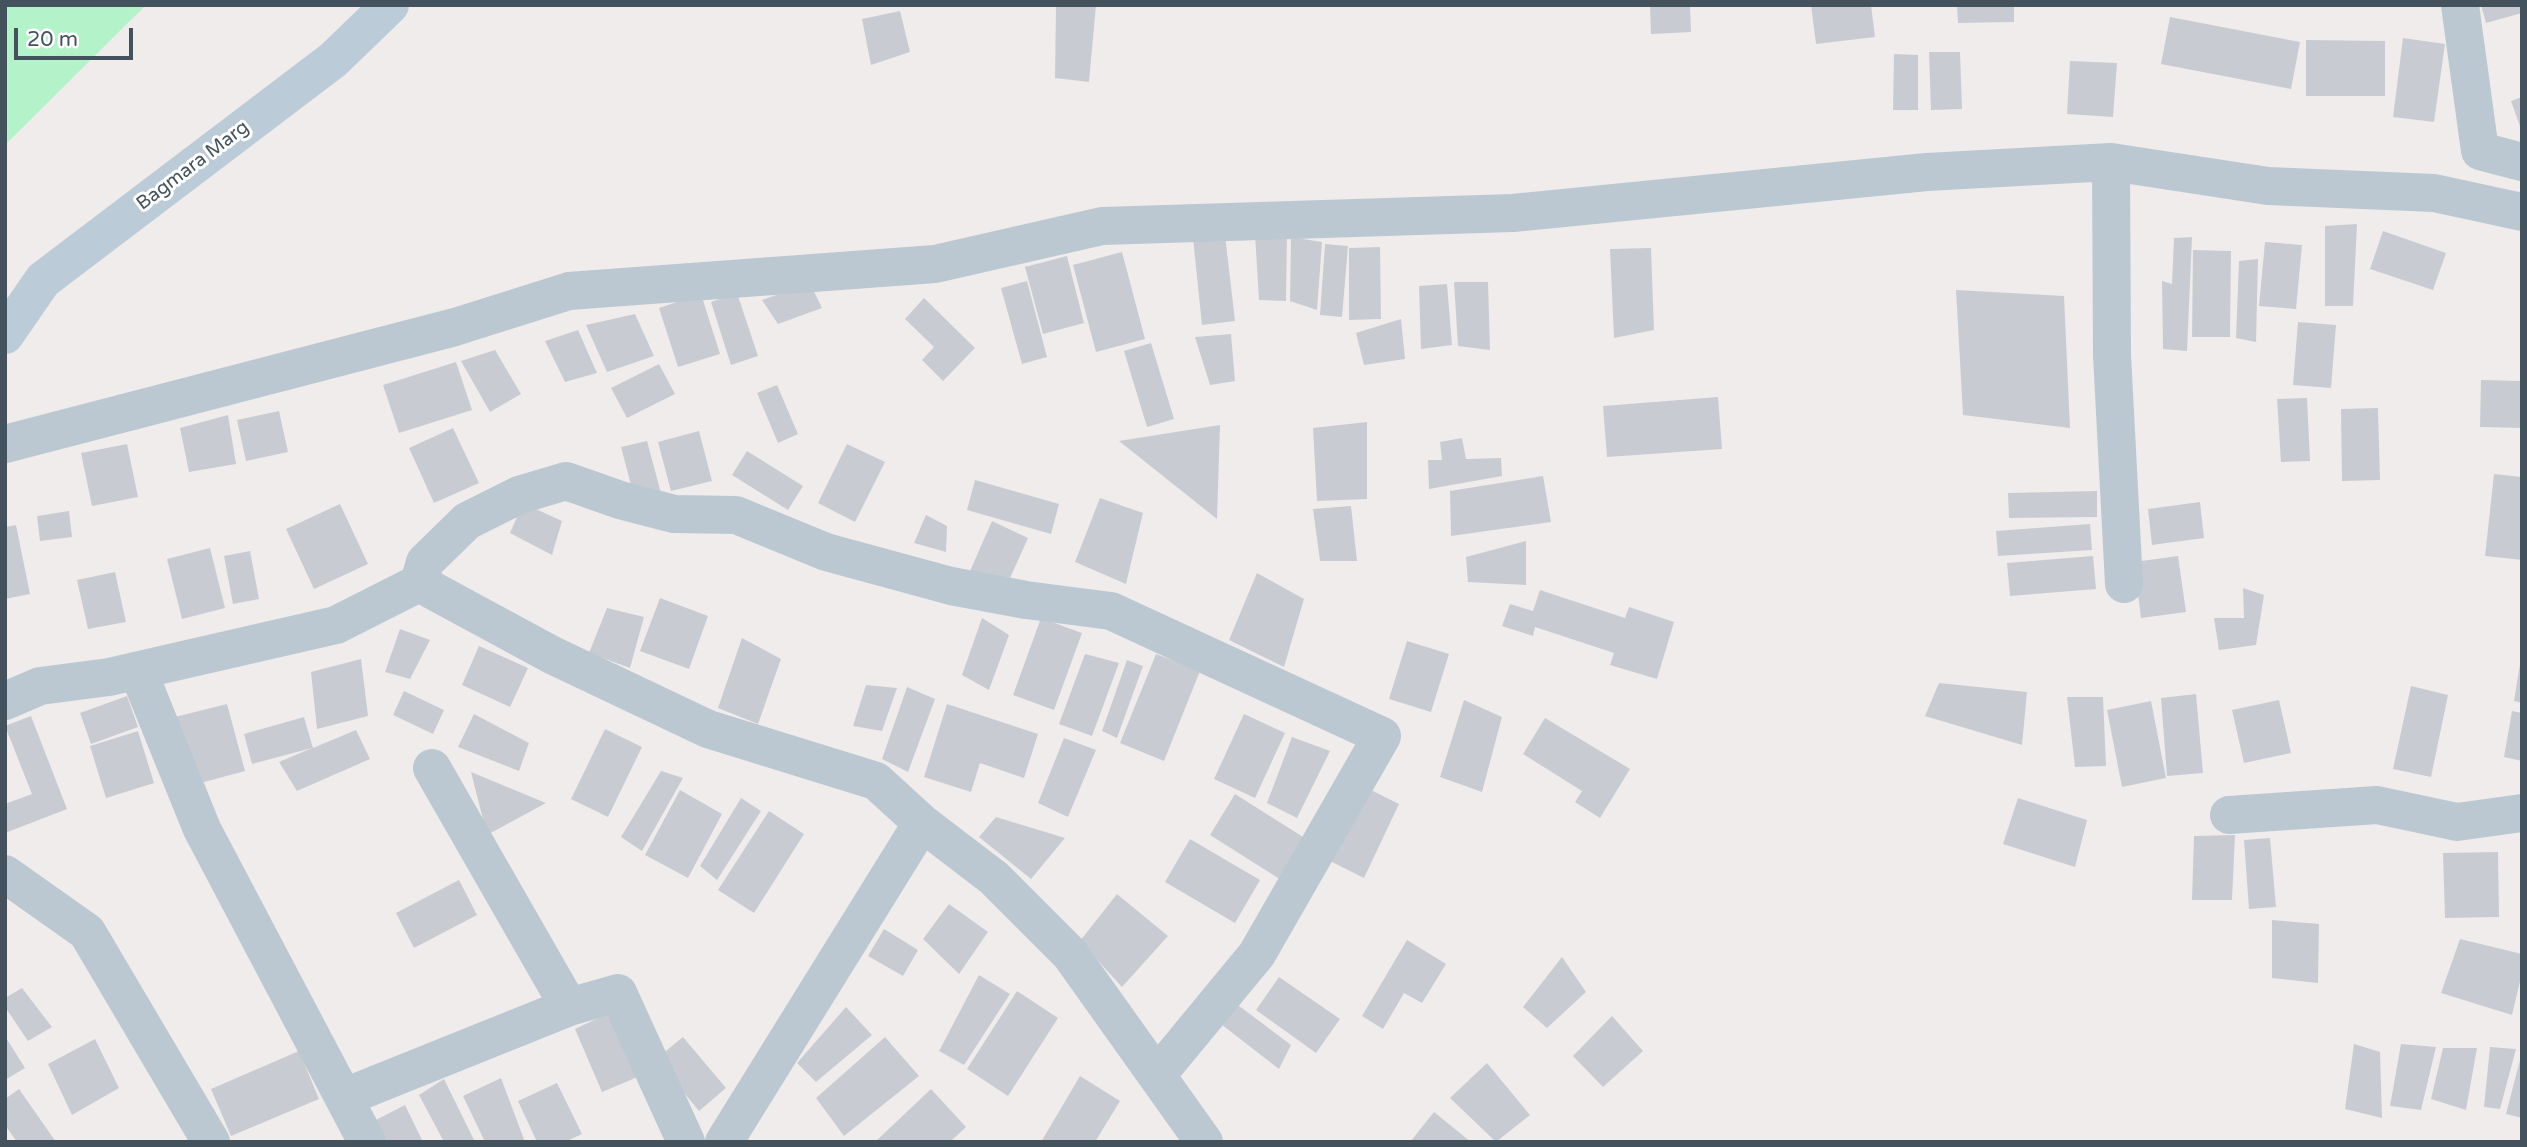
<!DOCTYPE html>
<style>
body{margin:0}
#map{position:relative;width:2527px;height:1147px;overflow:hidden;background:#f0ecec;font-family:"Varela Round",sans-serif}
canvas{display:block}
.frame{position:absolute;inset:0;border:7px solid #43525c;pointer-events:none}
.scale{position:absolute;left:14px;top:28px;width:119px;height:32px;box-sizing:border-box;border:4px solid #43525c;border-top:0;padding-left:9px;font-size:21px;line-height:24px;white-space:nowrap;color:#43525c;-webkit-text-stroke:5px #fff;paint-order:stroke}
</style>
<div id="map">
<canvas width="2527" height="1147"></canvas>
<div class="frame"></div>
<div class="scale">20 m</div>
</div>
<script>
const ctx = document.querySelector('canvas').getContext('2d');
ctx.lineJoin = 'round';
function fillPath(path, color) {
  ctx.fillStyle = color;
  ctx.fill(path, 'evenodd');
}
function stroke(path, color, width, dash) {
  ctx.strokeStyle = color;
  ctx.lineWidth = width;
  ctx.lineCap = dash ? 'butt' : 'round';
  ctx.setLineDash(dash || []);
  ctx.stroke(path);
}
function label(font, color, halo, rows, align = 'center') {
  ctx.font = font + ' "Varela Round",sans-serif';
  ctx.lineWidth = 6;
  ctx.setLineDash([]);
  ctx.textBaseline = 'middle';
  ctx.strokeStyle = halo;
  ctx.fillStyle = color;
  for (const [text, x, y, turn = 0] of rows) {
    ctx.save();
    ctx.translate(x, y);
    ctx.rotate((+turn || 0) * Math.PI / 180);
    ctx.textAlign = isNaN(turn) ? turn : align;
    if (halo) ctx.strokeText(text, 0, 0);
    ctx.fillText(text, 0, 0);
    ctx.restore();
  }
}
fillPath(new Path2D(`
 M5 5H146L5 145Z`), '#b4f3c9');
fillPath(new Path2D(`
 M1096 5 1089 82 1055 78 1056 6Z
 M1650 5H1690L1691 32 1651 34Z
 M1811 5H1871L1875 37 1816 44Z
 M1957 5H2014V22L1958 23Z
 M2481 5H2522V13L2486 23Z
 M900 11 910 52 871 65 862 19Z
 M2170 17 2300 42 2291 89 2161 64Z
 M2403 38 2445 44 2434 122 2393 117Z
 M2306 40 2385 41V96H2306Z
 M1929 52H1960L1962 109 1931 110Z
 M1894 54 1918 55V110H1893Z
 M2070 61 2117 63 2113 117 2067 114Z
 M2522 97V129H2521L2511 101Z
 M2357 224 2353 306H2325V226Z
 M2383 231 2446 253 2433 290 2370 269Z
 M1287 233 1286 301 1259 300 1255 234Z
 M1225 235 1235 321 1202 325 1193 238Z
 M1291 237 1322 242 1317 310 1290 301Z
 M2192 237 2187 351 2163 349 2162 281 2172 284 2174 238Z
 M2265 242 2302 245 2296 309 2259 306Z
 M1325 244 1348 246 1342 317 1320 315Z
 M1380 247 1381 319 1349 320V248Z
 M1651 248 1654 330 1614 338 1610 249Z
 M2193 250 2231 251 2230 337H2192Z
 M1122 252 1145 339 1096 352 1073 265Z
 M1067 256 1084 323 1043 334 1025 267Z
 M2258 259 2256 342 2236 338 2239 261Z
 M1027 281 1047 357 1022 364 1001 288Z
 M1454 282H1488L1490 350 1458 346Z
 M810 283 822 308 778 324 762 300Z
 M1447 284 1452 345 1421 349 1419 286Z
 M1956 290 2064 296 2070 428 1963 415Z
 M737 293 758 356 731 365 711 302Z
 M701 294 720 354 678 367 659 308Z
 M924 298 975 348 943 381 922 360 934 347 905 319Z
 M635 314 654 356 607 372 586 325Z
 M1401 319 1405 359 1364 365 1356 333Z
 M2298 322 2336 325 2331 388 2293 385Z
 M578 330 597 373 565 382 545 341Z
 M1231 334 1235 381 1210 385 1195 337Z
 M1151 343 1174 419 1147 427 1124 351Z
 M495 350 521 394 490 412 461 361Z
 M456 362 472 410 399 433 383 385Z
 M659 364 675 394 627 418 611 388Z
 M2481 380 2522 381V428L2480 427Z
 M777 385 798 434 778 443 757 393Z
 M1718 397 1722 449 1607 457 1603 406Z
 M2307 398 2310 461 2281 462 2277 399Z
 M2378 408 2380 480 2342 481 2341 409Z
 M279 411 288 452 246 461 237 420Z
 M228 415 236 464 189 472 180 428Z
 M1367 422V499L1317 501 1313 428Z
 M1220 425 1217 519 1119 441Z
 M453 428 479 483 434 503 409 448Z
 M699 431 712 481 671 491 658 442Z
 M1462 438 1466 459 1501 458 1502 476 1429 489 1428 460H1442L1440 442Z
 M647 441 661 493 635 500 621 447Z
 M127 444 138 497 92 506 81 453Z
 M847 444 885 462 855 522 818 503Z
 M747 451 803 486 788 510 732 475Z
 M2494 474 2522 477V560L2485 556Z
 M1543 476 1551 522 1451 536 1450 491Z
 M975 480 1059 504 1051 534 967 510Z
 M2097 491V517L2009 518 2008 493Z
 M1100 498 1143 513 1126 584 1075 562Z
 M2200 502 2204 538 2152 545 2148 509Z
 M523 503 562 521 552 555 510 533Z
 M340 504 368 564 314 589 286 529Z
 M1351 506 1357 561H1320L1313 509Z
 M69 511 72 537 40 541 37 516Z
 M926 515 947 526 946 552 914 543Z
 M992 521 1028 538 1006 587 970 571Z
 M2090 524 2092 550 1998 556 1996 531Z
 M16 525 30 594 5 599V527Z
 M1526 541V585L1468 582 1466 557Z
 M210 548 225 608 182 619 167 559Z
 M250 551 259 599 233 604 224 556Z
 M2093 556 2096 589 2010 596 2007 563Z
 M2178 556 2186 612 2141 618 2134 562Z
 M115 572 126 622 88 629 77 580Z
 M1257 573 1304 599 1284 667 1229 640Z
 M2243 588 2264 595 2256 645 2219 650 2214 618H2244Z
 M1540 590 1625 618 1629 607 1674 622 1657 679 1610 665 1614 653 1535 627 1533 636 1502 626 1510 604 1533 611Z
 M660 598 708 616 689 669 640 651Z
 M607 608 644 617 630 668 589 653Z
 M982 618 1009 635 989 690 962 675Z
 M1041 618 1082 633 1054 710 1013 695Z
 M400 629 430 640 410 679 385 672Z
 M742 638 781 659 758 724 718 708Z
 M1407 641 1449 654 1431 712 1389 699Z
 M479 646 528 668 510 707 462 685Z
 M1085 654 1119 663 1092 736 1059 724Z
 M1156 654 1200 671 1164 761 1120 743Z
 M361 659 368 716 317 729 311 672Z
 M1127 660 1143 666 1117 738 1102 731Z
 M2520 664H2522V703L2514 701Z
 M1939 683 2027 692 2022 745 1925 716Z
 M866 685 897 688 882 731 853 726Z
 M2411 686 2448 695 2431 777 2393 769Z
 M907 687 935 699 908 772 882 759Z
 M404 691 444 710 433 734 393 715Z
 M2196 694 2203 773 2167 776 2161 698Z
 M127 696 138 727 91 744 80 713Z
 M2067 697H2103L2106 766 2075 767Z
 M1464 700 1502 717 1482 792 1440 777Z
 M2279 700 2291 753 2244 763 2232 710Z
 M2151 701 2166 778 2122 787 2107 710Z
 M227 704 245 771 193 785 175 717Z
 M947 704 1038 734 1024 778 980 763 971 792 924 777Z
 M2512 711 2522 713V761L2504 757Z
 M474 714 529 743 519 771 458 747Z
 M1244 714 1285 733 1255 798 1214 779Z
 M31 716 67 809 5 833V804L32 794 5 726Z
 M304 717 313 748 356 730 370 759 297 791 279 762 312 748 252 764 244 734Z
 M1545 718 1630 769 1600 818 1575 802 1582 791 1523 754Z
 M605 729 642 747 608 817 571 799Z
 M138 731 154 783 106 798 90 746Z
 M1292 737 1330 751 1297 818 1267 803Z
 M1064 738 1096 750 1068 817 1038 803Z
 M661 771 683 778 642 851 621 837Z
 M471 772 546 803 487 835Z
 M1359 784 1399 804 1364 878 1324 858Z
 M680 790 722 814 688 878 645 855Z
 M1235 794 1311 842 1286 883 1210 835Z
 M741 798 761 811 717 880 700 866Z
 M2018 798 2087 820 2075 867 2003 844Z
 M769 811 804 834 754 913 718 890Z
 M996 817 1065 838 1031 879 979 837Z
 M2235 835 2232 900H2192L2194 836Z
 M2270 838 2276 907 2249 909 2244 840Z
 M1190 839 1260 880 1235 923 1165 882Z
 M2498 852 2499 917 2445 918 2443 853Z
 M459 880 477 915 414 948 396 913Z
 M1117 894 1168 936 1122 987 1080 941Z
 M949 904 988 932 959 974 923 939Z
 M2272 920 2319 924 2318 983 2272 978Z
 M884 929 918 950 903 976 868 956Z
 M2460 939 2522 954V973L2512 1015 2441 993Z
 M1407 940 1446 964 1422 1003 1404 993 1383 1029 1362 1016Z
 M1562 957 1586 992 1547 1028 1523 1007Z
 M979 975 1010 994 964 1065 939 1051Z
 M1279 977 1340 1019 1316 1053 1256 1010Z
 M22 988 52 1027 28 1041 5 1007V998Z
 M1017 991 1058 1018 1008 1096 967 1069Z
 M1234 1002 1291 1045 1279 1069 1217 1021Z
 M846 1007 872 1035 816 1082 797 1063Z
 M613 1011 640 1076 602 1092 575 1029Z
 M1612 1016 1643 1051 1603 1087 1573 1056Z
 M5 1036 25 1068 5 1080Z
 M683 1037 726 1088 699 1111 656 1059Z
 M885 1037 919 1076 844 1136 816 1098Z
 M95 1039 119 1088 72 1115 48 1064Z
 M2354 1044 2380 1052 2382 1118 2345 1109Z
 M2401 1044 2436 1047 2421 1110 2390 1106Z
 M2490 1047 2516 1049 2500 1109 2484 1107Z
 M2443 1048H2477L2466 1110 2431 1099Z
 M299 1051 319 1099 231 1136 211 1089Z
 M2521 1056H2522V1118L2506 1114Z
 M1487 1063 1530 1115 1496 1142 1450 1098Z
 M1080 1076 1120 1101 1095 1142H1041Z
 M501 1078 525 1142H485L463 1096Z
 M444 1079 475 1142H444L419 1095Z
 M557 1083 582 1134 565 1142H537L518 1101Z
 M19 1089 56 1142H17L5 1125V1099Z
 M931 1089 966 1127 950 1142H875Z
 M405 1105 423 1142H381L372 1122Z
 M1434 1112 1471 1142H1410Z`), '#c8ccd2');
stroke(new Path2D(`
 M2460 5 2480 151 2522 162
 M2111 162 2112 355 2124 584
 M5 444 455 327 569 291 935 264 1102 226 1513 213 1927 172 2111 162 2268 186 2434 193 2522 212
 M419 583 425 562 467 521 519 495 566 481 620 500 674 514 736 515 826 552 951 586 1026 600 1111 611 1382 736 1257 954 1158 1074
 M138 671 202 829 367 1142
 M5 701 40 686 109 677 336 625 419 583 552 655 708 729 876 781 922 823 724 1142
 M432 768 569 1007 618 993 686 1142
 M2229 815 2377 805 2457 822 2522 813
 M922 823 994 878 1070 954 1204 1142
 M5 874 87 932 211 1142
 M345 1097 569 1007`), '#bbc8d1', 38);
stroke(new Path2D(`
 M5 335 43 280 333 60 390 5`), '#bccbd8', 38);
label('19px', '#43525c', '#fff', [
 ["Bagmara Marg",193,166,-37]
]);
</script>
